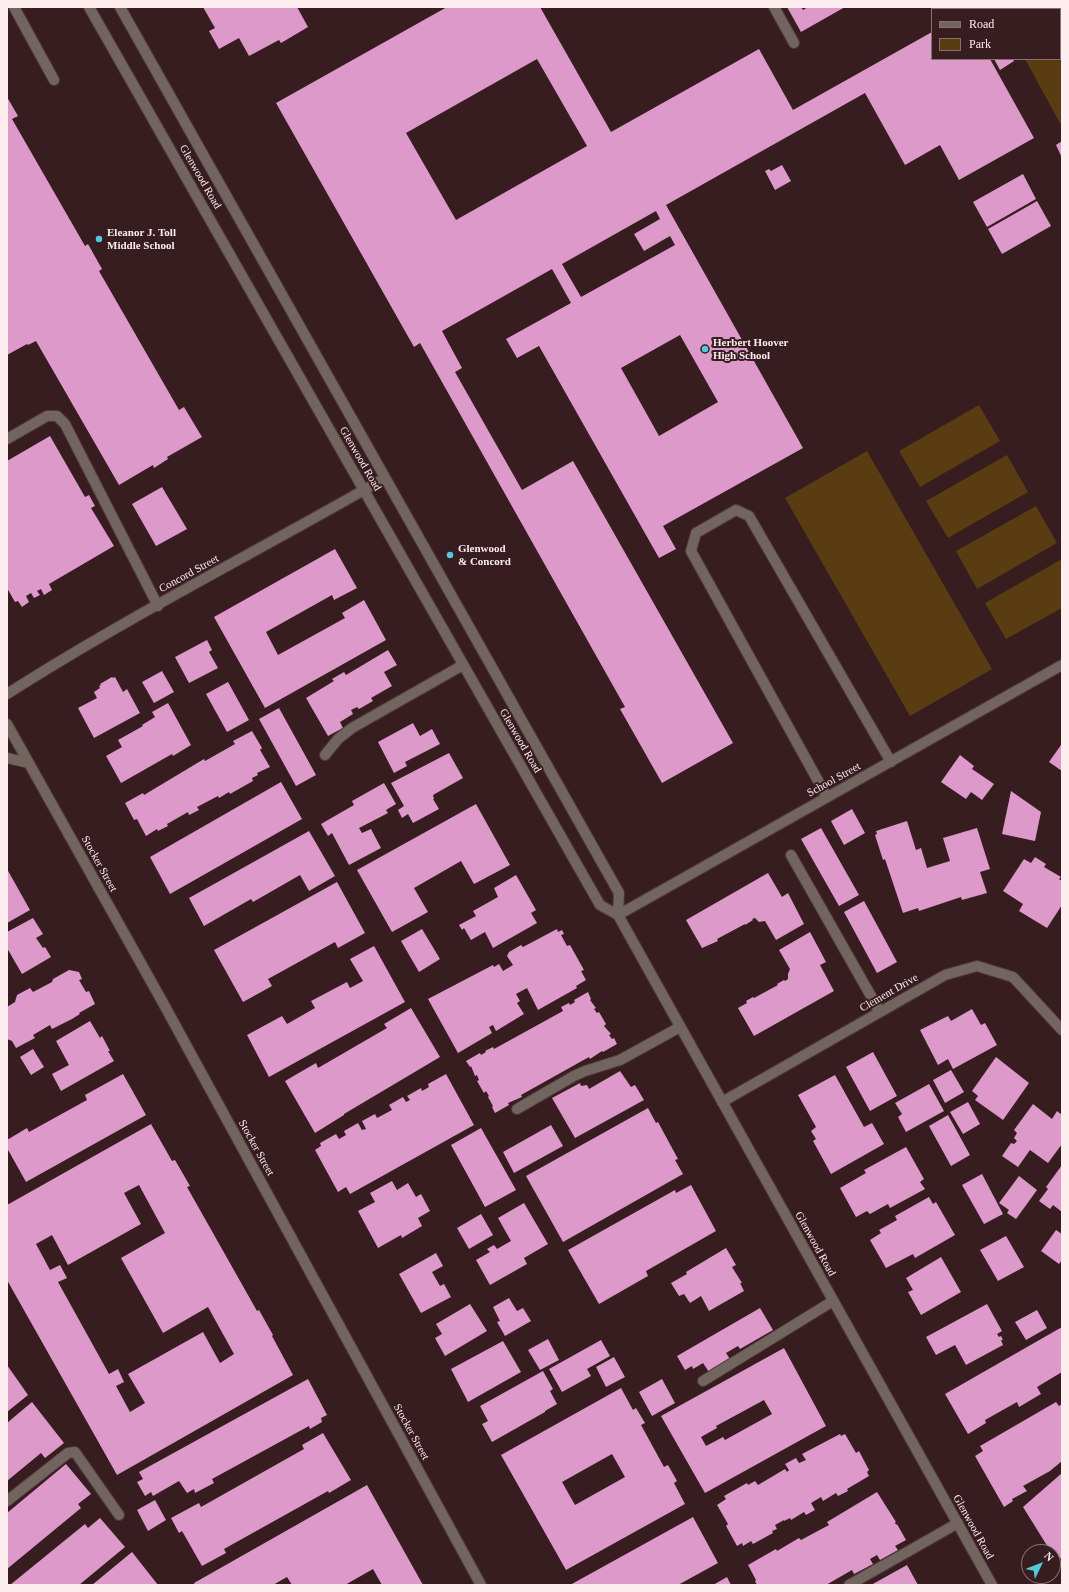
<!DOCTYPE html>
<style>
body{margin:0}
#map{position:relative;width:1069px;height:1592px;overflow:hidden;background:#371c20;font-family:Georgia,serif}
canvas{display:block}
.frame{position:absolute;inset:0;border:8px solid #fdedef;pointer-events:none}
.legend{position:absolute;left:931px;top:8px;width:130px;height:52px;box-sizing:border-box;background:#371c20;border:1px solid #867073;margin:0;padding:5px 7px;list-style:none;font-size:12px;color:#fdedef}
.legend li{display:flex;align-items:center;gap:8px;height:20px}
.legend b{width:20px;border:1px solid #867073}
.north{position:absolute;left:1021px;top:1544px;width:40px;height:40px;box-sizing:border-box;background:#371c20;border:1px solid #867073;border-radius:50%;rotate:47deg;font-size:11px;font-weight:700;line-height:16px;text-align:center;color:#fdedef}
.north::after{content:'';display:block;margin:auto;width:14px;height:18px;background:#53cadc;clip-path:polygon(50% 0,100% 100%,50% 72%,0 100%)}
</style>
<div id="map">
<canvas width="1069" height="1592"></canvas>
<div class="frame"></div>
<ul class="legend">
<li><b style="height:5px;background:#72645f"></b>Road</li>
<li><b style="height:11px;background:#593c11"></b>Park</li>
</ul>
<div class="north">N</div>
</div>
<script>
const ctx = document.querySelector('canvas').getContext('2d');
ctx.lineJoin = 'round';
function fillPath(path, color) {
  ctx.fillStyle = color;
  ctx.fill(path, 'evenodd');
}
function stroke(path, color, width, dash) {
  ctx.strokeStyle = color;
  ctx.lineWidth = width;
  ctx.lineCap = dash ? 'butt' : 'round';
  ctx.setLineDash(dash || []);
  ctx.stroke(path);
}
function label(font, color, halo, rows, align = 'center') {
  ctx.font = font + ' Georgia,serif';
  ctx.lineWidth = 4;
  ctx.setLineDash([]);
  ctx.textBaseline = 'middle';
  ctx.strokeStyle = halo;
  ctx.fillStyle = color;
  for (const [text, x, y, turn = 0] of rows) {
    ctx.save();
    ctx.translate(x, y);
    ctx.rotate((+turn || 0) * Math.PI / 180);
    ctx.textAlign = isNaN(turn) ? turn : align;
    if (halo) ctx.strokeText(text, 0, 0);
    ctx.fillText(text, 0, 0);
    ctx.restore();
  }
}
fillPath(new Path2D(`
 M1006 7H1062V127L1025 59H1060V9H1006Z
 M979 405 1000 441 920 487 899 451Z
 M867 451 992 669 910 716 785 498Z
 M1007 455 1028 492 948 538 926 501Z
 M1036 506 1057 543 977 589 956 551Z
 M1062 559V608L1006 639 985 603Z`), '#593c11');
fillPath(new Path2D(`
 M203 7H297L308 27 281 43 279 40 249 56 239 38 219 49 209 31 215 28Z
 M447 7H540L611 132 759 49 793 110 932 32V59H990L1034 138 959 180 940 145 905 165 865 93 666 205 803 448 663 526 676 549 659 558 539 346 517 358 506 339 571 303 552 269 442 331 462 368 455 372 522 490 573 461 733 743 662 783 620 709 625 707 420 343 414 347 276 103ZM537 59 587 146 456 220 406 133ZM656 211 660 219 634 234 644 251 670 236 675 245 581 297 562 264ZM680 335 718 402 659 436 621 368Z
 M787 7H801L803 10 808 7H845L801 32Z
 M933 7H995L996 8 934 9Z
 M994 59H1013L1014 61 1000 70Z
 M7 97 18 116 12 119 85 246 88 244 102 269 99 271 179 410 184 407 202 437 167 457 168 459 154 468 153 465 119 485 36 341 28 345 27 344 7 355Z
 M1062 141V158L1056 145Z
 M782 165 791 181 775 190 765 171 769 169 771 171Z
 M1023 174 1036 199 987 227 973 202Z
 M1037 201 1051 226 1002 254 988 229Z
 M50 436 85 497 89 495 95 506 91 508 114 546 49 584 52 590 44 595 41 589 37 591 40 595 34 598 31 593 26 596 29 602 22 607 18 601 15 602 7 588V461Z
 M162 487 187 529 156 546 132 504Z
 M335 549 357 588 334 600 332 595 266 632 278 655 345 618 342 613 364 600 386 640 265 708 214 617Z
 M207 640 212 650 209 652 218 668 189 683 175 657Z
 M388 650 397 665 384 672 392 686 371 698 373 701 359 709 357 707 351 710 353 714 340 722 343 728 328 736 306 698 334 681 332 679 344 672 346 675Z
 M162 671 174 692 154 703 142 682Z
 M112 677 113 678 115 677 123 692 127 689 140 713 94 738 78 708 97 698 94 692 100 688 99 686 101 685 100 684Z
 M228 682 249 720 227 732 206 694Z
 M168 703 191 745 173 756 172 754 121 783 106 756 122 747 118 740 143 726 142 725 155 717 152 712Z
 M279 708 316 775 296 786 259 719Z
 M413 723 420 736 432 729 440 744 405 762 407 766 394 773 378 742Z
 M252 731 262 748 260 750 270 767 257 773 258 775 252 778 253 781 230 794 229 792 219 798 218 796 197 807 199 810 189 815 188 812 167 824 168 826 158 831 157 829 146 836 137 819 134 820 125 803 143 793 144 795 204 759 205 761 235 744 233 741Z
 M1061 745 1062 746V771L1049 762Z
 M449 753 463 778 433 795 434 799H433L439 809 413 823 408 814 402 818 398 810 404 806 391 783Z
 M960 755 974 766 972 769 994 784 982 800 971 792 966 799 941 782Z
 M281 782 302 819 170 894 150 857Z
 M384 783 396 804 386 810 388 813 359 828 362 833 371 829 381 848 349 865 332 833 328 836 321 824 354 805 352 801Z
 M1011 791 1041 812 1035 841 1002 834Z
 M476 804 510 865 474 884 461 861 414 888 428 912 392 932 357 870Z
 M852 809 865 833 844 845 831 821Z
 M907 821 916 850 921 848 927 868 950 861 943 838 977 828 990 869 980 872 987 893 962 900 961 897 919 911 918 908 903 913 885 859 883 860 875 835 877 834 876 831Z
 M821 828 859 895 839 906 801 839Z
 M309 831 335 876 309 891 300 875 253 902 251 899 204 926 189 898Z
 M1035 857 1046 864 1044 867 1061 877 1059 879 1062 881V905L1047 928 1019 911 1023 904 1003 891 1024 859 1031 863Z
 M7 869 30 910 7 923Z
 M768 873 782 897 788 893 804 924 776 940 765 921 759 922 755 918 752 919 753 920 745 925V924L717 939 718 941 702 948 686 920Z
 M516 875 536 910 531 913 537 923 493 948 485 932 471 940 464 928 462 930 459 925 476 916 473 911 498 897 494 888Z
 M337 882 365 933 338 948 335 942 268 979 272 986 243 1002 214 950Z
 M864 901 897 962 877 973 844 912Z
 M33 918 43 934 36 938 43 948 45 947 51 957 22 974 7 948V932Z
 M422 929 440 959 419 972 401 941Z
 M557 929 558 932 562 930 564 934 561 935 567 946 570 945 584 970 581 971 586 980 576 986 577 988 538 1010 527 988 516 994 520 1001 517 1003 524 1014 496 1031 493 1025 489 1027 492 1033 458 1053 428 999 493 965 494 967 499 964 503 971 513 965 507 956 509 952 521 945 523 947Z
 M810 932 826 962 820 965 834 991 754 1036 738 1008 747 1003 746 1001 753 997 754 998 778 985 777 984 784 980 785 981 788 979V974L790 969 779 950Z
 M374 946 405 1002 269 1077 247 1035 282 1016 287 1024 315 1008 311 1001 347 982 350 988 363 981 350 959Z
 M69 970 79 972 82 979 79 980 86 992 89 991 95 1004 79 1013 80 1014 72 1019 52 1029 50 1025 33 1035 35 1038 16 1048 12 1041 7 1039V1007L15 1002 17 995 30 988 33 992 52 982 53 979Z
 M588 992 591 999 590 1000 596 1008 594 1009 597 1013 599 1012 606 1024 604 1026 611 1034 609 1035 612 1039 614 1038 617 1044 603 1052 602 1051 590 1059 589 1057 521 1095 522 1097 508 1103 509 1105 495 1113 492 1107 493 1106 488 1097 489 1096 486 1091 484 1093 477 1081 479 1080 477 1075 475 1076 471 1066 470 1067 466 1061 480 1053 481 1055 486 1052 485 1051 493 1047 494 1049 563 1011 561 1007 569 1003 570 1005 575 1002 574 1000Z
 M411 1008 440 1057 344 1114V1115L315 1133 285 1081 316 1063 318 1068 387 1028 384 1024Z
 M972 1009 981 1025 985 1023 997 1045 953 1069 948 1059 938 1065 920 1030 948 1016 951 1021Z
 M90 1021 100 1038 102 1036 110 1051H108L114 1061 61 1091 52 1074 69 1065 56 1041Z
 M33 1049 44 1067 31 1075 20 1057Z
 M873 1052 897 1096 870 1111 846 1067Z
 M996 1057 1029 1083 1003 1120 975 1100 978 1096 972 1091Z
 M951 1070 964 1092 945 1103 933 1080Z
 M620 1071 631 1087 635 1085 644 1100 575 1138 552 1098 580 1083 581 1086 587 1085 589 1089Z
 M123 1074 146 1115 26 1182 7 1148V1140L27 1128 29 1132 87 1100 85 1095Z
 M446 1074 474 1125 350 1194 346 1187 338 1192 315 1150 321 1146 320 1143 336 1134 339 1139 346 1135 344 1131 358 1123 362 1130 366 1129 362 1121 375 1114 377 1118 392 1110 389 1105 403 1097 406 1102 410 1100 407 1096 421 1088 422 1091 429 1087 428 1084Z
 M835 1075 864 1127 872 1123 884 1144 831 1174 813 1141 816 1139 811 1131 816 1127 798 1095Z
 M929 1084 944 1111 906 1132 898 1117 902 1114 895 1103Z
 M968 1102 980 1124 963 1134 950 1112Z
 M1033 1104 1052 1119 1057 1111 1062 1115V1144L1048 1163 1030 1150 1018 1167 1002 1156 1011 1143 1014 1144 1017 1141 1014 1138 1017 1133 1014 1130Z
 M648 1108 656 1123 658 1122 678 1159 675 1160 683 1174 563 1242 526 1176Z
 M948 1115 970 1155 951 1166 929 1126Z
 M151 1124 172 1161 175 1160 190 1186 187 1187 257 1311 259 1310 273 1335 272 1336 293 1375 117 1475 7 1280V1205ZM139 1185 165 1233 121 1258 163 1333 208 1307 234 1354 220 1363 203 1332 128 1374 145 1403 130 1412 116 1386 124 1382 118 1369 109 1374 58 1282 67 1278 60 1265 50 1270 36 1244 52 1235 68 1265 141 1224 124 1193Z
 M551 1125 563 1146 514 1173 503 1152Z
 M481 1128 516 1190 485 1207 451 1145Z
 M906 1147 924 1179 920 1182 925 1189 890 1208 888 1204 870 1214 867 1211 856 1217 840 1188 866 1173 864 1170Z
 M1062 1165V1212L1053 1205 1050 1209 1039 1201 1048 1189 1046 1187Z
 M982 1174 1003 1214 984 1224 962 1185Z
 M1019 1176 1037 1190 1016 1219 1007 1213 1009 1210 999 1203Z
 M392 1181 397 1190 408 1183 416 1197 421 1194 430 1211 418 1218 422 1226 402 1238 401 1235 378 1248 358 1211 375 1202 370 1193Z
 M691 1185 716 1231 646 1271 648 1276 599 1304 568 1250 675 1190 676 1193Z
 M929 1197 933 1204 936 1202 955 1235 915 1258 913 1254 886 1268 870 1240 881 1233 879 1230 897 1220 895 1216Z
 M524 1203 548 1244 524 1258 527 1264 490 1285 476 1260 490 1252 487 1249 494 1245 497 1249 511 1241 498 1218Z
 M481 1214 493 1235 469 1249 457 1228Z
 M1056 1230 1062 1234V1260L1059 1264 1041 1251Z
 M1006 1236 1024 1267 998 1281 980 1250Z
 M726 1248 736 1265 732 1267 742 1283H740L744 1291 709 1311 701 1296 690 1303 684 1294 679 1296 671 1283 687 1274 686 1272Z
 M436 1253 443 1266 432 1272 440 1286 444 1284 451 1297 421 1313 399 1274Z
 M941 1257 961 1292 921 1315 908 1292 913 1290 906 1278Z
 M509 1298 517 1311 523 1308 531 1321 505 1336 497 1322 500 1321 493 1307Z
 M470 1304 487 1331 445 1356 435 1338 442 1334 436 1324Z
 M987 1304 1002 1331 997 1334 999 1337 1001 1336 1003 1340H1001L1003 1345 966 1365 955 1345 936 1355 926 1337Z
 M760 1308 773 1330 740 1349 738 1346 726 1353 730 1359 709 1372 703 1363 693 1369 692 1366 685 1370 677 1356Z
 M1037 1310 1047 1328 1026 1340 1015 1322Z
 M1062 1327V1372L1037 1387 1041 1394 1019 1407 1017 1402 985 1420 986 1423 968 1434 945 1394Z
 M548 1339 559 1360 540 1370 528 1350Z
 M601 1340 610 1356 587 1369 591 1376 562 1392 549 1369Z
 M503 1341 521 1372 468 1402 451 1369Z
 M784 1348 826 1426 705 1493 661 1416ZM764 1400 772 1414 725 1440 723 1437 706 1446 701 1437 717 1428 716 1426Z
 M614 1357 625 1377 606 1387 596 1367Z
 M7 1365 28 1395 7 1412Z
 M543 1371 553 1389 550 1391 557 1404 545 1411V1412L492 1442 482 1424 488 1421 480 1406Z
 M308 1379 327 1415 321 1418 322 1422 310 1429 309 1426 212 1479 214 1483 195 1493 194 1489 187 1493 179 1481 153 1496 151 1492 145 1496 137 1482 143 1479 139 1472Z
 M662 1379 675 1403 652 1416 639 1392Z
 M621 1388 633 1410 636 1408 645 1423 641 1425 664 1467 668 1465 677 1481 674 1483 685 1504 566 1570 501 1455ZM612 1454 625 1477 575 1505 562 1482Z
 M32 1402 64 1443 45 1458 41 1453 7 1481V1423Z
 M1056 1402 1059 1406 1062 1404V1461L1050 1471 1023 1486 1027 1491 1012 1499 1013 1501 1004 1507 975 1456 983 1451 980 1446Z
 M323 1433 351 1480 329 1493 328 1491 224 1549 226 1553 202 1566 182 1531 179 1533 171 1518 199 1503 201 1507 304 1449 302 1445Z
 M840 1434 841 1436 845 1434 856 1453 859 1451 869 1470 867 1472 869 1476 847 1489 848 1491 838 1496 836 1493 823 1501 821 1497 811 1503 815 1510 806 1515 804 1512 791 1520 790 1518 784 1521V1520L775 1525 777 1529 772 1531 773 1533 753 1544 751 1541 743 1546 742 1543 737 1546 726 1526 728 1524 717 1505 726 1499 724 1496 747 1483 748 1485 755 1481 758 1485 785 1469 787 1472 789 1470 785 1464 796 1458 799 1463 806 1460 802 1454Z
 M66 1464 91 1494 78 1504 81 1508 7 1569V1513Z
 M1062 1473V1557L1057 1561 1053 1556V1552H1051L1023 1507Z
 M367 1485 423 1585H382L373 1569 345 1585H292L287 1577 273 1585H195L194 1583Z
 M877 1492 896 1522H895L896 1525 897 1524 906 1540 895 1546 898 1550 880 1560 877 1555 870 1559 873 1564 854 1574 852 1570 826 1585H757L755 1581 756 1580 748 1565 776 1549 777 1551 799 1538 801 1540 829 1525 827 1522Z
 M155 1500 166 1520 148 1531 137 1510Z
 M693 1517 718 1563 678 1585H570Z
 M100 1518 125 1547 79 1585H10L85 1524 88 1528Z
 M132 1552 158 1585H92Z
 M907 1565 918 1585H871Z
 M727 1577 731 1585H713Z`), '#de99cb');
const minor = new Path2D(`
 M14 7 54 80
 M89 7 600 905 618 915 992 1585
 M120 7 619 893 618 915
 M774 7 794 43
 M7 439 47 416H57L65 424 158 606
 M7 694C129 616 260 550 385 478
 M7 724 162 1001 481 1585
 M325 755 338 739 352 728 463 665
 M7 758 29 763
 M827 797 691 551 696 533 736 510 749 516 891 762
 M791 855 880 1012
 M618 915 1062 665
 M722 1102 945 975 977 966 1013 977 1062 1030
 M517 1109 574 1076 585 1071 620 1060 680 1027
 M703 1381 833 1301
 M7 1501 68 1453 75 1452 119 1515
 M849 1585 958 1523`);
stroke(minor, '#53393d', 12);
stroke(minor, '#72645f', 10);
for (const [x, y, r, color] of [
 [99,239,4,"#53cadc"],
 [705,349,4,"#53cadc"],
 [450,555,4,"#53cadc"]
]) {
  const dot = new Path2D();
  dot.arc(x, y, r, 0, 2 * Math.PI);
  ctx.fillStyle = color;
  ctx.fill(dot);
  stroke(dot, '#371c20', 1.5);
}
label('11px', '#fdedef', '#371c20', [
 ["Glenwood Road",200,177,60],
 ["Glenwood Road",360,459,60],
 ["Concord Street",189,574,-29],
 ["Glenwood Road",520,741,60],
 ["School Street",834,780,-29],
 ["Stocker Street",99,864,61],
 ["Clement Drive",889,993,-30],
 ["Stocker Street",256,1148,61],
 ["Glenwood Road",815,1244,61],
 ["Stocker Street",411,1432,61],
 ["Glenwood Road",973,1527,61]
]);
label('bold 11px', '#fdedef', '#371c20', [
 ["Eleanor J. Toll",107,233],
 ["Middle School",107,246],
 ["Herbert Hoover",713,343],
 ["High School",713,356],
 ["Glenwood",458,549],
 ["& Concord",458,562]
], 'left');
</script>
